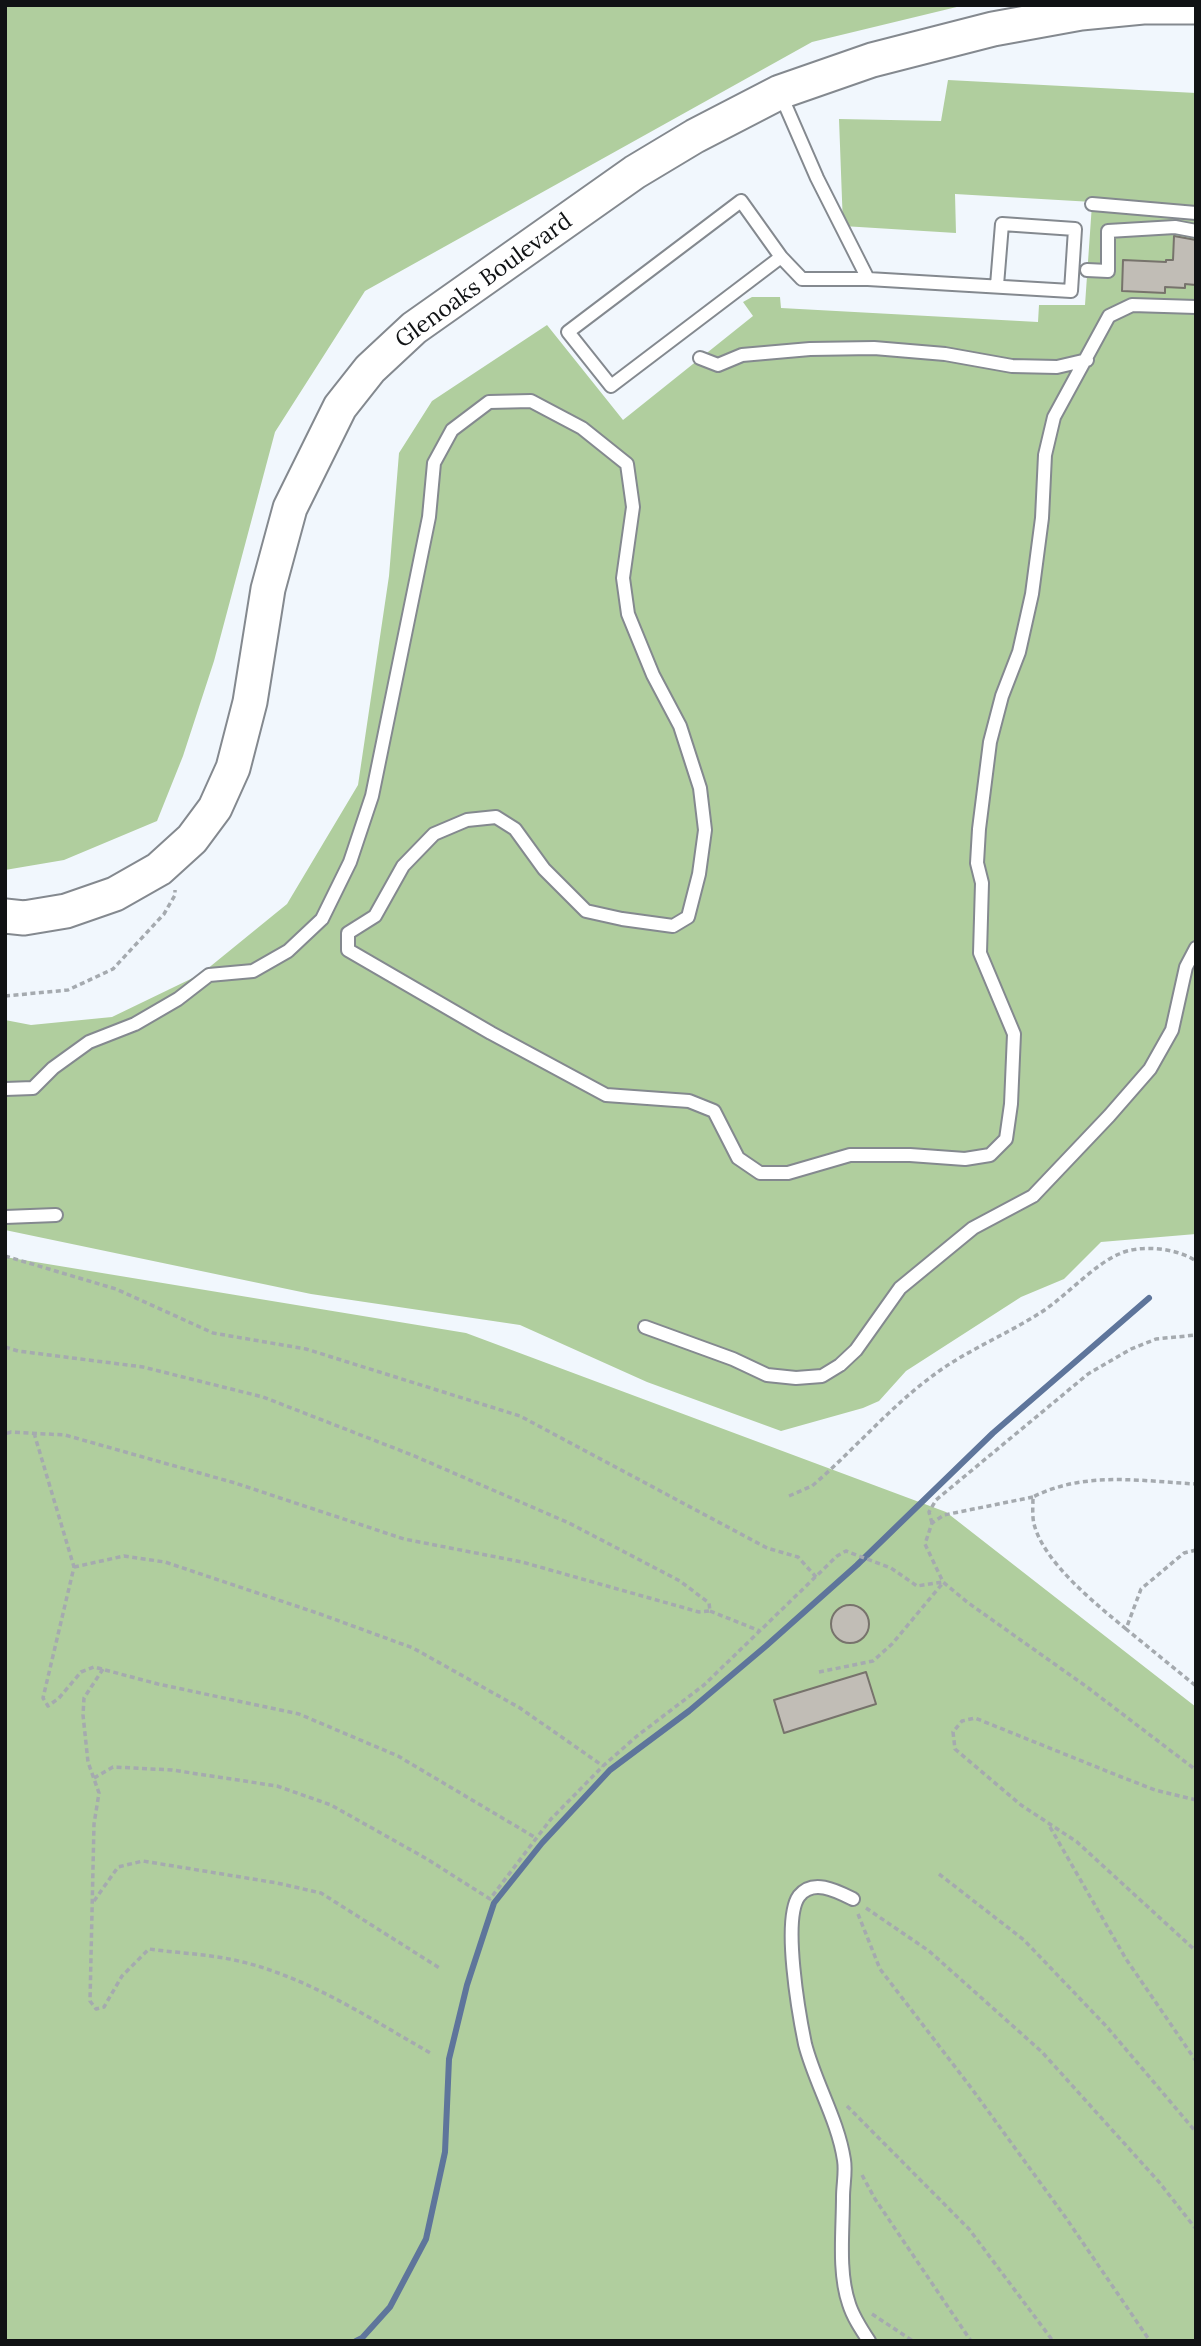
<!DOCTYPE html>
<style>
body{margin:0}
#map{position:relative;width:1201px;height:2346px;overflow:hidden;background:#f1f7fd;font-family:Lora,serif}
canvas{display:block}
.frame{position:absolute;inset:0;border:7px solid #101214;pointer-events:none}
</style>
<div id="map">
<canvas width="1201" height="2346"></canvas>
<div class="frame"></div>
</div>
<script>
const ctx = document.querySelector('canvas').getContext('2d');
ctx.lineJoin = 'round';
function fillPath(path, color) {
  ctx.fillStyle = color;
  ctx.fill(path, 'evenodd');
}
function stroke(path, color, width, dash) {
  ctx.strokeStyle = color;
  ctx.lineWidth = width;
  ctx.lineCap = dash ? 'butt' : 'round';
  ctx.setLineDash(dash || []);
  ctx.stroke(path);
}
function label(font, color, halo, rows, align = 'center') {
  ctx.font = font + ' Lora,serif';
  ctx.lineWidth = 5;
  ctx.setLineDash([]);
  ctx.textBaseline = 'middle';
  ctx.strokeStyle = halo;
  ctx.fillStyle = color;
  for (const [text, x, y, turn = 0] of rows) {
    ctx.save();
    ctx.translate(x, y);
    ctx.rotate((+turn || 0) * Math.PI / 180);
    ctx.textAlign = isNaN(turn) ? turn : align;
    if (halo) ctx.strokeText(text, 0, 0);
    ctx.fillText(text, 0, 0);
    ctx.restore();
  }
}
fillPath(new Path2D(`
 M5 5H965L812 42 365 291 275 432 214 661 183 756 157 821 64 860 5 870Z
 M948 80 1196 93V208L955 194 956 233 843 226 839 119 941 121Z
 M1092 204 1196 219V1234L1101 1242 1064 1279 1021 1297 906 1371 879 1401 863 1408 781 1431 647 1382 520 1325 311 1294 5 1230V1020L31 1025 112 1017 201 974 287 904 358 785 389 576 399 453 432 401 547 325 623 420 753 316 743 302 752 297H780L781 308 1038 322 1039 305H1085Z
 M5 1257 466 1333 946 1512 1196 1707V2341H5Z`), '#b0ce9e');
stroke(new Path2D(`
 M356 2341 362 2338 390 2307 426 2239 445 2152 449 2059 467 1985 494 1903 542 1843 610 1770 689 1711 766 1646 857 1565 993 1433 1149 1298`), '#5e759b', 6);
const building = new Path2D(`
 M1174 236 1196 240V285L1185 284V288L1165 287V293L1122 291 1123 260 1166 262V260H1173Z
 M831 1624a19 19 0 1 1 38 0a19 19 0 1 1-38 0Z
 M866 1672 876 1704 784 1733 774 1700Z`);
fillPath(building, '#c1bdb6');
stroke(building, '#77736c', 2);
const lane = new Path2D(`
 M780 93 817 178 868 279 1071 291 1075 229 1002 224 997 285
 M1092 204 1196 213
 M781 257 741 201 568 332 611 386 781 257 802 279H868
 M1087 270 1108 271V231L1175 227 1196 231
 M700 358 718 365 742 355 810 349 874 348 945 354 1012 366 1057 367 1087 360
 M5 1089 33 1088 53 1068 89 1042 135 1024 178 999 209 975 253 971 288 951 322 919 350 862 372 796 429 517 434 463 452 430 489 402 531 401 582 428 627 464 633 507 623 578 628 614 653 675 680 726 700 788 705 830 699 874 688 917 673 926 622 919 586 911 544 869 515 829 496 817 467 820 434 834 403 866 375 916 348 933V950L491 1033 606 1095 689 1101 714 1111 738 1158 760 1173H788L850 1155H910L965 1159 990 1155 1006 1139 1011 1104 1014 1034 980 953 982 883 977 863 979 829 990 742 1002 696 1019 652 1032 594 1042 518 1045 455 1054 417 1109 316 1132 305 1196 307
 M5 1217 56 1215
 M645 1327 733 1359 767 1375 796 1378 822 1376 840 1365 856 1350 900 1288 973 1228 1033 1196 1109 1116 1150 1069 1172 1030 1186 967 1196 948
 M853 1899C837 1891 813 1878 799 1896 782 1919 799 2015 805 2044 815 2083 838 2120 844 2160 846 2172 843 2185 843 2197 843 2231 838 2272 849 2304 853 2317 861 2329 869 2341`);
const secondary = new Path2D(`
 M5 916 24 918 66 911 115 894 159 869 192 839 215 808 233 768 250 702 268 589 290 508 340 407 370 369 414 328 635 172 695 136 780 92 872 60 993 29 1081 13 1143 7H1196`);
stroke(lane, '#84898f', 16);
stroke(secondary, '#84898f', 37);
stroke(new Path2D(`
 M5 996 68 990 113 969 164 914 175 895V890
 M5 1256 116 1289 213 1333 306 1349 520 1416 767 1548 798 1557 816 1577
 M5 1347 18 1351 143 1367 263 1397 412 1455 569 1523 680 1581 709 1603 710 1611 699 1612 522 1562 404 1539 235 1483 65 1435 11 1432 5 1434
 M34 1433 74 1567 43 1698 48 1706 59 1698 81 1672 94 1667 158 1684 299 1714 398 1756 536 1838
 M789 1496 812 1486C853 1451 888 1409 931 1377 966 1350 1009 1334 1046 1309 1069 1293 1094 1265 1119 1254 1140 1244 1177 1248 1196 1261
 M1033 1497 944 1515 932 1523 925 1544 943 1582 967 1602 1087 1687 1196 1770
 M932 1523 929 1512 936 1500 1088 1374 1131 1349 1156 1339 1196 1335
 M1196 1550 1184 1553 1141 1589 1126 1629 1196 1686
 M74 1567 124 1556 165 1562 320 1614 413 1648 520 1708 603 1766
 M710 1611 760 1631
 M1126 1629C1096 1604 1044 1563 1034 1524 1032 1516 1033 1505 1033 1497 1084 1471 1141 1481 1196 1484
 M103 1669 84 1698 83 1715 88 1762 99 1793 94 1824 90 2001 96 2009 104 2007 122 1976 149 1949C177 1953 206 1954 234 1960 305 1975 369 2018 432 2054
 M819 1672 873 1661 892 1644 942 1584
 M94 1778 113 1767 172 1770 277 1786 331 1805 427 1859 490 1899 551 1819 603 1766 637 1736 704 1685 837 1556 846 1551 891 1568 917 1586 943 1582
 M1196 1800 1155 1790 1119 1776 975 1718 962 1721 953 1732 955 1749 1021 1805 1077 1842 1196 1951
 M1050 1827 1126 1959 1196 2061
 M939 1874 1024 1940 1107 2027 1196 2132
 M94 1901 118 1867 143 1861 277 1883 321 1893 441 1969
 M866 1908 929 1951 1042 2052 1159 2182 1196 2229
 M858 1914 880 1969 972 2089 1066 2218 1150 2341
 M847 2106 969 2229 1053 2341
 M862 2175 875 2199 971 2341
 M872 2314 913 2341`), '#a5aaaf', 3.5, [5, 3.5]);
stroke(lane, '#fff', 12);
stroke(secondary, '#fff', 33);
label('23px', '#101214', '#fff', [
 ["Glenoaks Boulevard",484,281,-36]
]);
</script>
